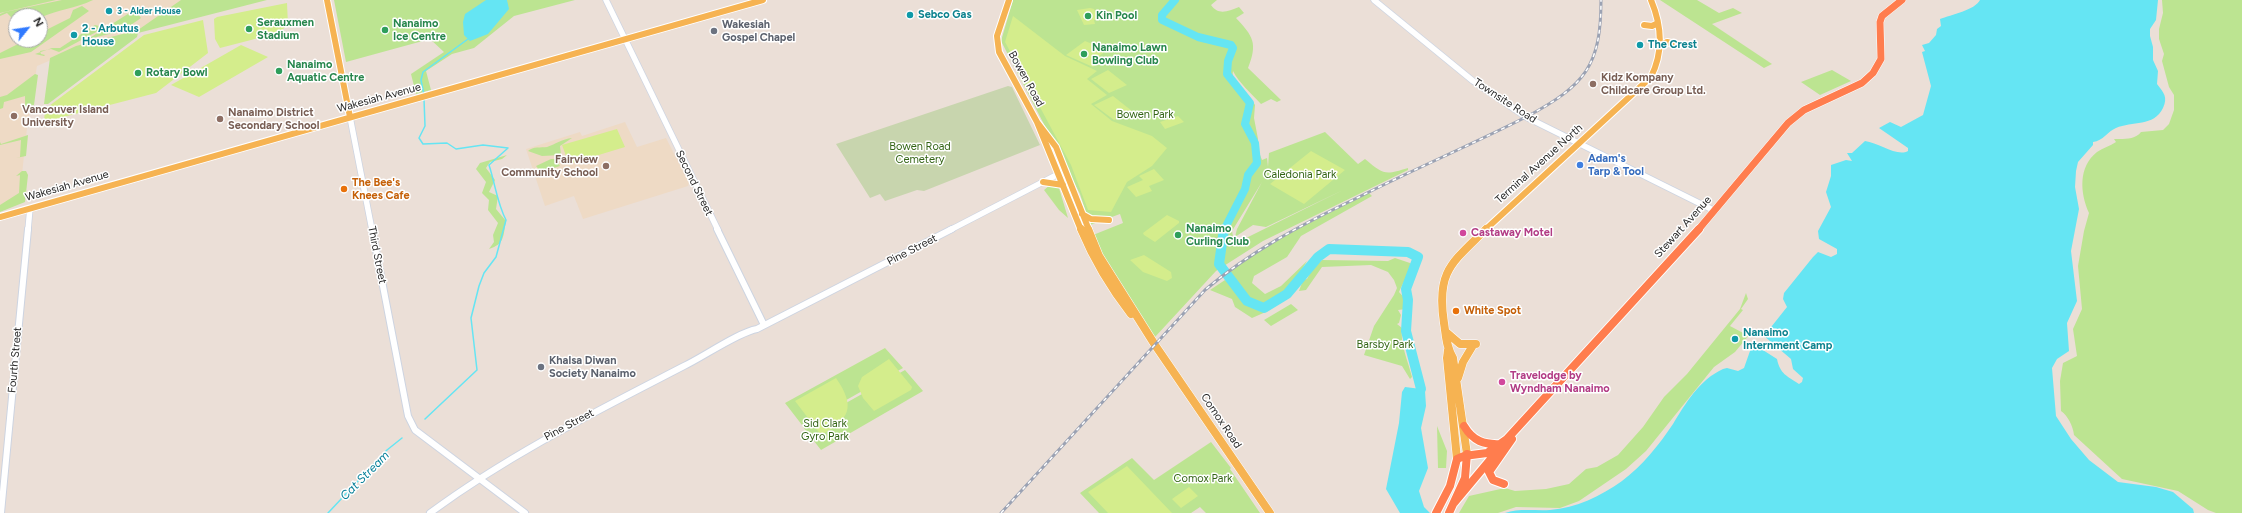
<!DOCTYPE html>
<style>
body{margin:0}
#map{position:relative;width:2242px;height:513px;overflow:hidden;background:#ebdfd7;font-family:Figtree,sans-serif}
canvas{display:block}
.north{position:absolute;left:8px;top:8px;width:40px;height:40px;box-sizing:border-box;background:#fff;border:1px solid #a9a9a9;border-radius:50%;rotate:60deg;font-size:11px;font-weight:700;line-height:16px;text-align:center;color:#272727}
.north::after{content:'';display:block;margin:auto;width:14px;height:18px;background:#307aff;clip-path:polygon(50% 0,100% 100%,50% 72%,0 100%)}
</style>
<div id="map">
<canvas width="2242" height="513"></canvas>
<div class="north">N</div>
</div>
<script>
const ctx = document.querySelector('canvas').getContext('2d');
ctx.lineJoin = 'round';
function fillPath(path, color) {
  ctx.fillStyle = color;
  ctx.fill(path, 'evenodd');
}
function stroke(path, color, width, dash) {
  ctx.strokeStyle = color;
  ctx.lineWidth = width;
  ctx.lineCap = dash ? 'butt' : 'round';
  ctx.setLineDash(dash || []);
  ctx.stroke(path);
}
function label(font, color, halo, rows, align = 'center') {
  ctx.font = font + ' Figtree,sans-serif';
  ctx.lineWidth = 3;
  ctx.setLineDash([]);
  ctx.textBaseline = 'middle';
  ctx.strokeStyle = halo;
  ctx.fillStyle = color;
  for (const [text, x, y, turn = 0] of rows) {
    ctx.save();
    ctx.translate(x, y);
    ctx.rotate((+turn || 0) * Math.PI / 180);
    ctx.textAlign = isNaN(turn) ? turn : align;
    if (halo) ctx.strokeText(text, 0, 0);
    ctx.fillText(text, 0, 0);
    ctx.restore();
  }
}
fillPath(new Path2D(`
 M29 0H211V12L79 48 37 66 27 128 19 202 0 211V7ZM16 16H40V40H16Z
 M625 122 637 147 666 138 689 183 688 186 583 219 574 196 545 206 526 149 580 132 582 136Z`), '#eedac5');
fillPath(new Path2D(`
 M0 0H56L0 13Z
 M62 0H93C75 9 58 9 40 18V16L12 18 7 13 0 16V14L5 12Z
 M181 0H267L138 33 137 37 48 104H44L50 58 76 46 138 30Z
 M334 0H575L514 16 474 48 452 54 426 71 431 90 416 94 411 74 444 52 430 39 346 62Z
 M1013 0H1217L1211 5C1219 16 1228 11 1239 7L1244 13 1236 18C1253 36 1258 43 1248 68L1281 100 1277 102 1271 99 1261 104C1251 93 1239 83 1233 71 1230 85 1249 93 1255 105L1254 118 1258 139 1257 147 1262 160 1267 158 1268 167 1269 153 1325 132 1358 164 1365 159C1384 175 1385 175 1408 168V170L1263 241 1216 271 1155 337 1102 264 1093 235 1123 223 1120 214 1090 225 1080 194 1001 41ZM1262 182 1237 229 1235 237 1253 225 1266 227 1343 190 1242 240 1234 242 1232 231Z
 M1660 0H1697L1719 13 1733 8 1742 13 1712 24 1772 64 1764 68Z
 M2162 0H2242V513H2216L2208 510 2178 491 2122 479 2074 435C2073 426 2068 416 2061 411L2060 381 2063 363 2077 356 2073 329 2082 309 2078 266 2084 231 2089 213C2080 193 2078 167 2097 152 2103 148 2110 146 2116 142L2114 139C2123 139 2135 140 2141 132L2163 130 2169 124 2174 110V95L2169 87 2162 61 2164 54 2159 39V29L2163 13Z
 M82 6 89 11 31 52 0 59V53L26 40H40V33L70 18 73 10Z
 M131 12 137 13 141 18 122 31 88 39Z
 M95 25 99 26 100 30 59 52 51 49 40 51 41 54 45 55 44 56 35 54 52 48H60Z
 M1832 70 1851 81 1820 95 1801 82Z
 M35 74 38 75 34 105 25 107V96L4 102 3 108 0 109V97L7 95Z
 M28 135 26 156 16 158 20 157 21 140 0 145V142L1 144Z
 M572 138 560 146 561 155 542 156 528 151C533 146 541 148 547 147 556 144 562 139 572 138Z
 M507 155 502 159 490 162 486 168 495 180 489 192 498 196 496 209 506 221C503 236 505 244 489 249L494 242 493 235 498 223 488 210 489 200 482 193 486 182 476 169 480 163Z
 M551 159H556L560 166 541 172 536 166Z
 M22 171H26L28 175 25 202 0 212V205L19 193 20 175 16 176Z
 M1050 185 1059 188 1068 218 1059 210 1044 190Z
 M1369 193 1372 196 1301 236 1287 257 1254 276 1252 283 1265 294 1281 286 1307 261 1292 286 1266 305C1242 301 1244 287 1229 272L1267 244Z
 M1395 258 1410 263 1413 266C1409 275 1403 282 1399 292L1408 302 1406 309 1398 310 1401 315 1399 323 1397 324 1402 328C1400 344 1408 361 1412 377L1410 379 1402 366 1364 355 1374 326 1394 295 1397 288 1394 280 1388 272 1371 265 1322 267 1306 290 1299 291 1303 280 1307 279 1310 273 1308 272 1322 260 1388 261Z
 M1225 280C1245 294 1235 307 1268 311L1252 318 1235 307 1232 299 1210 290Z
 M1746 293 1748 299 1741 309 1743 310 1730 326 1745 334H1750L1735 352 1714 367 1646 451 1626 469 1579 501 1560 508 1516 507 1498 513H1459L1469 496 1505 488 1515 491 1546 489 1569 484 1586 469 1597 467 1618 455 1643 427 1664 397 1687 374 1740 309Z
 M1291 304 1298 310 1271 326 1264 320Z
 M885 348 903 368 802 425 785 403Z
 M905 370 923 391 821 450 803 427Z
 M1437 426 1447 451 1446 468H1438Z
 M1211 442 1231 468 1230 469 1260 513H1206L1200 507 1191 513H1099L1080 493 1132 458 1154 480Z`), '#bce491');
fillPath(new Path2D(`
 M1008 86 1012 87 1040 145 924 191 917 190 885 201 880 194 870 198 836 144Z`), '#c8d5ae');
fillPath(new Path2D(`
 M287 3 288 25 278 33 220 48 215 39 214 19 217 17Z
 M1090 8 1094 9 1098 19 1094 20 1095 24 1084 25 1077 10Z
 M1013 16 1065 56 1097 71 1087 79 1107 95 1091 104 1112 121 1152 136 1167 148 1152 166 1127 182 1111 212 1088 210 1071 165 1005 42Z
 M203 20 208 53 156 93 44 122 45 109 144 35Z
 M1085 41 1107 50 1098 57 1102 60 1093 67 1066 55Z
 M241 45 268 57 199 97 171 85Z
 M1108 70 1127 85 1109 93 1091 79Z
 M1113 96 1132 111 1114 120 1094 105Z
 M1178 116 1184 122 1165 129 1160 122Z
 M617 129 625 147 569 164 562 145Z
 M1311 151 1345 170 1304 204 1270 184Z
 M1154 169 1164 180 1149 186 1152 191 1136 197 1127 187 1143 180 1139 176Z
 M1167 215 1179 221V223L1155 242 1144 235 1143 233Z
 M1144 255 1171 272 1172 278 1167 281 1143 272 1130 260Z
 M889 359 912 387 911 390 874 411 863 398 858 386 862 377Z
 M836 378C856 407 850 419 821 435L795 401Z
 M1127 466 1172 513H1108L1088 492Z
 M1189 487 1198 496 1181 508 1172 499Z`), '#d4ed8c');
fillPath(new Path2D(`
 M486 0H507L509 9 488 34 470 41 464 35 463 22 465 14Z
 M1980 0H2158L2156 20 2150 29V36L2153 47V60L2158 71 2157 84C2164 93 2168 97 2163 108 2154 127 2132 121 2116 128 2108 131 2103 141 2093 142V145L2078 162 2076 171 2075 187 2079 209 2071 251 2077 301 2067 323 2069 351 2057 359 2052 368 2056 416 2071 439 2089 460 2118 482 2156 487 2173 492 2193 509 2194 513H1505C1519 508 1535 511 1550 510 1576 508 1601 496 1622 481 1642 466 1659 445 1673 424 1686 403 1699 380 1723 369L1727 368 1738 371 1744 368 1750 351 1755 345 1777 359C1780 374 1787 376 1799 384L1802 382 1803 378 1793 369 1791 359 1764 336 1787 307 1783 299 1784 293 1813 257 1818 252 1831 257 1837 254V249L1819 239 1818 231 1831 207 1826 192 1831 176V165L1846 160 1852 161 1847 153H1852L1865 141C1879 143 1897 157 1908 151V148L1879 128 1890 122 1901 127 1923 115 1931 86 1922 52 1925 51 1922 45 1929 43 1936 35 1937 29 1941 26 1940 19C1951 15 1975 10 1980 0Z
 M1405 387 1421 389 1425 391 1426 406 1421 428 1428 468 1419 491 1424 507 1430 513H1400L1386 489 1399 423 1402 392Z`), '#65e5f3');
stroke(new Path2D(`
 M424 95 421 80 423 72 468 39
 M424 99 425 126 419 138 423 144 447 143 456 149 483 145 508 148 489 165C495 183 497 203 506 220L496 257 484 273 479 286 471 318 477 370 425 419
 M328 513 387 450 402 438`), '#65e5f3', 1.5);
stroke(new Path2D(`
 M1175 0 1162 15V20L1198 37 1231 45 1233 48 1228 61 1227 74 1250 103 1245 124 1255 143 1257 163 1248 175 1245 189 1224 230`), '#65e5f3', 8);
stroke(new Path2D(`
 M1224 229 1219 264 1247 301 1264 308 1287 294 1318 257 1329 249 1408 252 1418 257 1406 289 1408 300 1406 331 1421 389`), '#65e5f3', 10);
const minorFar1 = new Path2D(`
 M606 0 718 230
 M1374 0 1473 81 1526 117 1715 211
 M350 117 372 230
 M28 230 30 208
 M950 230 1066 170`);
const minor = new Path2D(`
 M372 229 408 416 415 430 525 513
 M717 229 764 325
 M1 513 28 229
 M430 513C510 454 597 411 684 366 703 357 739 332 757 329L952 229`);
const majorFar1 = new Path2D(`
 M327 0 350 117
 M1009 0 997 36 999 52 1037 122 1081 230
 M1644 25 1652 26 1658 23
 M1661 45 1667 42 1675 44
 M1037 122 1056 147 1089 230
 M1043 182 1063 185
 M1082 214 1091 219 1109 220
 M0 217 763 0
 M1485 230 1651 77C1664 51 1662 26 1651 0`);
const major = new Path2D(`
 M1081 229C1094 260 1110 287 1131 314
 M1088 229 1099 256 1155 345 1270 513
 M1446 332 1460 344H1476
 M1448 350 1447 358 1457 459
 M1458 378 1463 362 1472 347
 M1467 454 1453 358C1446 347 1446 335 1444 323 1436 271 1452 263 1486 229`);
const highwayFar1 = new Path2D(`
 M1698 230 1788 123 1804 110 1862 83 1873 73 1881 59 1880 22 1882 16 1902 0`);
const highway = new Path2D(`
 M1464 426C1473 441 1484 445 1501 444
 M1504 484 1493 480 1489 472 1512 439
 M1454 503 1500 448
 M1436 513 1450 486 1457 459 1464 456 1487 453 1507 439 1699 229
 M1449 513 1465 478 1467 454`);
stroke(minorFar1, '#cdd4e1', 7);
stroke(minor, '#cdd4e1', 8);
stroke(majorFar1, '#fff', 8);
stroke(major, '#fff', 9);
stroke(highwayFar1, '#fff', 8);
stroke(highway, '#fff', 10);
stroke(minorFar1, '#fff', 5.5);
stroke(minor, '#fff', 6);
stroke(majorFar1, '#f6b352', 6);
stroke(major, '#f6b352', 8);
stroke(highwayFar1, '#ff7d4e', 7);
stroke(highway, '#ff7d4e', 8);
const rail = new Path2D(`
 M1001 513 1205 290C1251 251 1301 225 1355 199 1412 170 1471 145 1528 116 1585 85 1601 66 1601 0`);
stroke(rail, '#9ba2b3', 3);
stroke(rail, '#fff', 1.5, [4]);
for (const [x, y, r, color] of [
 [109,11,4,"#0f9aa8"],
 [910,15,4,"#0f9aa8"],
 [1088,16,4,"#2e9e5b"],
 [249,29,4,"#2e9e5b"],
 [385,30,4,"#2e9e5b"],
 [714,31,4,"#6b7280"],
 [74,35,4,"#0f9aa8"],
 [1640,45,4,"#0f9aa8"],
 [1084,54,4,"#2e9e5b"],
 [279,71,4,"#2e9e5b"],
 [138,73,4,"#2e9e5b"],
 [1593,84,4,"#8d6e63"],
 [14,116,4,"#8d6e63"],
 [220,119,4,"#8d6e63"],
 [1580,165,4,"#3f7fe0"],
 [606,166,4,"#8d6e63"],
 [344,189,4,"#e8710a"],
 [1463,233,4,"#d1479c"],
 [1178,235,4,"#2e9e5b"],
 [1456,311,4,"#e8710a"],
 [1735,339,4,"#0f9aa8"],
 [541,367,4,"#6b7280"],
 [1502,382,4,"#d1479c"]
]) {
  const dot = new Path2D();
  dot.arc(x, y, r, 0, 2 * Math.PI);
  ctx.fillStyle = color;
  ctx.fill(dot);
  stroke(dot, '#fff', 1.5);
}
label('bold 9px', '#0d838f', '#fff', [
 ["3 - Alder House",117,11]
], 'left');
label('bold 11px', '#0d838f', '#fff', [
 ["Sebco Gas",918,15],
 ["2 - Arbutus",82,29],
 ["House",82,42],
 ["The Crest",1648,45],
 ["Nanaimo",1743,333],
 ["Internment Camp",1743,346]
], 'left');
label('bold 11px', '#27864d', '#fff', [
 ["Kin Pool",1096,16],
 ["Serauxmen",257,23],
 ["Stadium",257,36],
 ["Nanaimo",393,24],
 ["Ice Centre",393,37],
 ["Nanaimo Lawn",1092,48],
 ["Bowling Club",1092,61],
 ["Nanaimo",287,65],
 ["Aquatic Centre",287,78],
 ["Rotary Bowl",146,73],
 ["Nanaimo",1186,229],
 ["Curling Club",1186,242]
], 'left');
label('bold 11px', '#5b616d', '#fff', [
 ["Wakesiah",722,25],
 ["Gospel Chapel",722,38],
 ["Khalsa Diwan",549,361],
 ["Society Nanaimo",549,374]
], 'left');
label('bold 11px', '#785e54', '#fff', [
 ["Kidz Kompany",1601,78],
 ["Childcare Group Ltd.",1601,91],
 ["Vancouver Island",22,110],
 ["University",22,123],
 ["Nanaimo District",228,113],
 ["Secondary School",228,126],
 ["Fairview",598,160,"right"],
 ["Community School",598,173,"right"]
], 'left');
label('11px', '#272727', '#fff', [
 ["Bowen Road",1026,79,61],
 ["Wakesiah Avenue",379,98,-15],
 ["Townsite Road",1505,101,33],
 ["Terminal Avenue North",1539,164,-42],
 ["Second Street",694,183,64],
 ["Wakesiah Avenue",67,186,-16],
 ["Stewart Avenue",1683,227,-48],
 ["Pine Street",912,250,-27],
 ["Third Street",377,255,79],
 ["Fourth Street",15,360,-85],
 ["Comox Road",1221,421,56],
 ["Pine Street",569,425,-28]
]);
label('11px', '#346516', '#fff', [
 ["Bowen Park",1145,115],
 ["Bowen Road",920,147],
 ["Cemetery",920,160],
 ["Caledonia Park",1300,175],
 ["Barsby Park",1385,345],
 ["Sid Clark",825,424],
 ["Gyro Park",825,437],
 ["Comox Park",1203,479]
]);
label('bold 11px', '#366cbe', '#fff', [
 ["Adam's",1588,159],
 ["Tarp & Tool",1588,172]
], 'left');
label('bold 11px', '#c56008', '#fff', [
 ["The Bee's",352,183],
 ["Knees Cafe",352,196],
 ["White Spot",1464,311]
], 'left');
label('bold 11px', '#b23c85', '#fff', [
 ["Castaway Motel",1471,233],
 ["Travelodge by",1510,376],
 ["Wyndham Nanaimo",1510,389]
], 'left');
label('italic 12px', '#08819a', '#fff', [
 ["Cat Stream",365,476,-45]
]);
</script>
